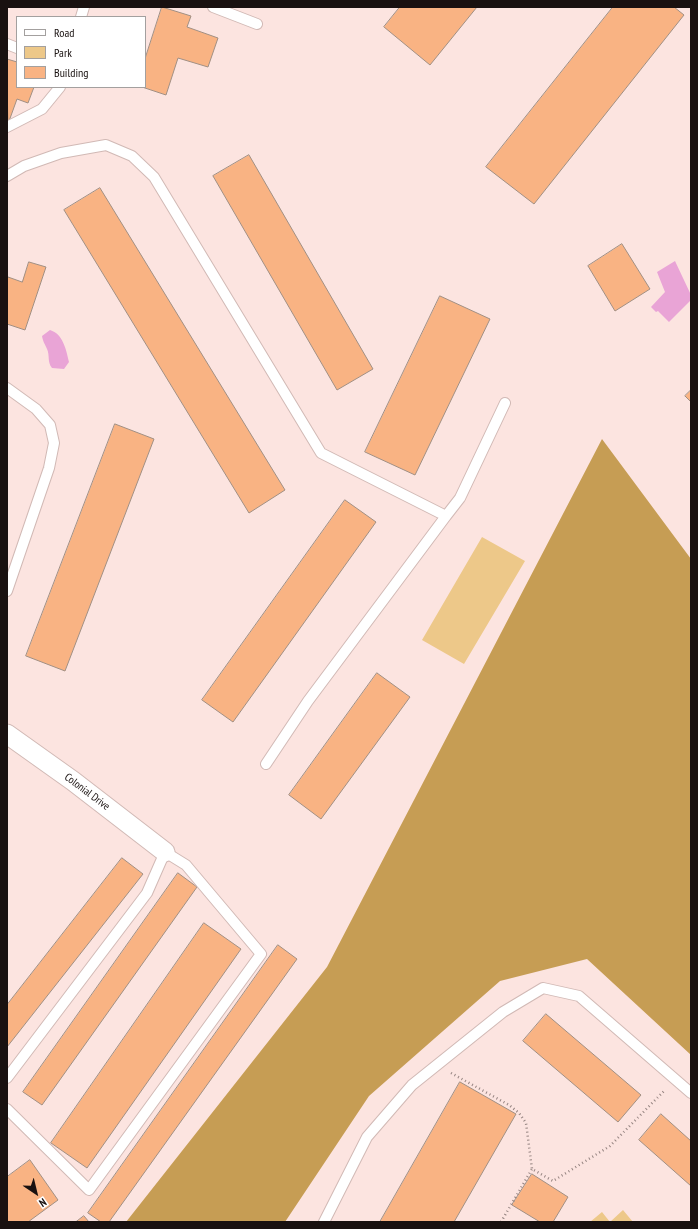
<!DOCTYPE html>
<style>
body{margin:0}
#map{position:relative;width:698px;height:1229px;overflow:hidden;background:#fce4e0;font-family:"PT Sans Narrow",sans-serif}
canvas{display:block}
.frame{position:absolute;inset:0;border:8px solid #191110;pointer-events:none}
.legend{position:absolute;left:16px;top:16px;width:130px;height:72px;box-sizing:border-box;background:#fff;border:1px solid #a3a09f;margin:0;padding:5px 7px;list-style:none;font-size:12px;color:#191110}
.legend li{display:flex;align-items:center;gap:8px;height:20px}
.legend b{width:20px;border:1px solid #a3a09f}
.north{position:absolute;left:16px;top:1173px;width:40px;height:40px;-webkit-text-stroke:3px #fff;paint-order:stroke;rotate:145deg;font-size:11px;font-weight:700;line-height:16px;text-align:center;color:#191110}
.north::after{content:'';display:block;margin:auto;width:14px;height:18px;background:#191110;clip-path:polygon(50% 0,100% 100%,50% 72%,0 100%)}
</style>
<div id="map">
<canvas width="698" height="1229"></canvas>
<div class="frame"></div>
<ul class="legend">
<li><b style="height:5px;background:#fff"></b>Road</li>
<li><b style="height:11px;background:#edc889"></b>Park</li>
<li><b style="height:11px;background:#f9b383"></b>Building</li>
</ul>
<div class="north">N</div>
</div>
<script>
const ctx = document.querySelector('canvas').getContext('2d');
ctx.lineJoin = 'round';
function fillPath(path, color) {
  ctx.fillStyle = color;
  ctx.fill(path, 'evenodd');
}
function stroke(path, color, width, dash) {
  ctx.strokeStyle = color;
  ctx.lineWidth = width;
  ctx.lineCap = dash ? 'butt' : 'round';
  ctx.setLineDash(dash || []);
  ctx.stroke(path);
}
function label(font, color, halo, rows, align = 'center') {
  ctx.font = font + ' "PT Sans Narrow",sans-serif';
  ctx.lineWidth = 3;
  ctx.setLineDash([]);
  ctx.textBaseline = 'middle';
  ctx.strokeStyle = halo;
  ctx.fillStyle = color;
  for (const [text, x, y, turn = 0] of rows) {
    ctx.save();
    ctx.translate(x, y);
    ctx.rotate((+turn || 0) * Math.PI / 180);
    ctx.textAlign = isNaN(turn) ? turn : align;
    if (halo) ctx.strokeText(text, 0, 0);
    ctx.fillText(text, 0, 0);
    ctx.restore();
  }
}
fillPath(new Path2D(`
 M482 537 525 561 464 664 422 640Z
 M623 1210 633 1222H590L602 1212 610 1222Z`), '#edc889');
fillPath(new Path2D(`
 M602 439 691 559V1055L587 959 500 981 369 1096 285 1222H126L327 967Z`), '#c69d54');
fillPath(new Path2D(`
 M675 261 691 295V300L669 322 658 311 656 312 651 307 665 292 657 272Z
 M50 330C63 334 66 349 69 362L64 369 52 368C47 362 50 355 47 349 45 344 43 342 42 336Z`), '#e9a4d6');
const building = new Path2D(`
 M162 7 191 16 187 27 218 38 208 67 178 58 166 95 142 87H145V59Z
 M400 7H477L430 65 384 27Z
 M613 7H674L684 15 534 204 486 167Z
 M7 59 17 62V87H34L28 103 17 99 8 124Z
 M249 155 373 369 337 390 213 176Z
 M100 188 285 490 249 513 64 210Z
 M622 244 650 289 615 311 588 266Z
 M29 262 46 267 25 330 7 324V279L8 277 22 282Z
 M440 296 490 319 415 475 365 452Z
 M691 390V402L685 396Z
 M115 424 154 439 65 671 26 656Z
 M345 500 376 522 233 722 202 700Z
 M377 673 410 697 321 819 289 795Z
 M122 858 143 874 7 1047V1005Z
 M178 873 197 887 42 1105 23 1092Z
 M204 923 241 949 87 1168 51 1143Z
 M278 945 297 959 109 1222H101L88 1213Z
 M546 1014 641 1095 618 1122 523 1041Z
 M460 1082 516 1114 454 1222H380Z
 M661 1114 691 1141V1186L639 1140Z
 M30 1160 58 1200 28 1222H7V1177Z
 M532 1174 568 1197 553 1222H540L512 1205Z
 M84 1216 89 1222H76Z`);
fillPath(building, '#f9b383');
stroke(building, '#a18f83', 1);
const service = new Path2D(`
 M213 7 257 24
 M81 17 84 7
 M7 44 17 48
 M7 127 42 109 60 87
 M7 176 24 166 61 153 106 145 132 156 154 177 321 453 446 516 308 701 266 764
 M7 388 36 409 50 425 54 443 49 468 7 591
 M446 516 460 498 505 403
 M7 1078 147 893 165 852 186 865 261 954 89 1190 7 1109
 M324 1222 367 1137 412 1085 503 1012 543 988 579 996 691 1093`);
const minor = new Path2D(`
 M7 734 73 781 165 852`);
stroke(service, '#d1b9b5', 12);
stroke(minor, '#d1b9b5', 21);
stroke(new Path2D(`
 M451 1073 509 1105 519 1113 526 1123 532 1169 553 1181 610 1146 664 1091
 M501 1222 532 1169`), '#968582', 2.5, [1, 3]);
stroke(service, '#fff', 10);
stroke(minor, '#fff', 19);
label('11px', '#191110', '#fff', [
 ["Colonial Drive",87,792,37]
]);
</script>
